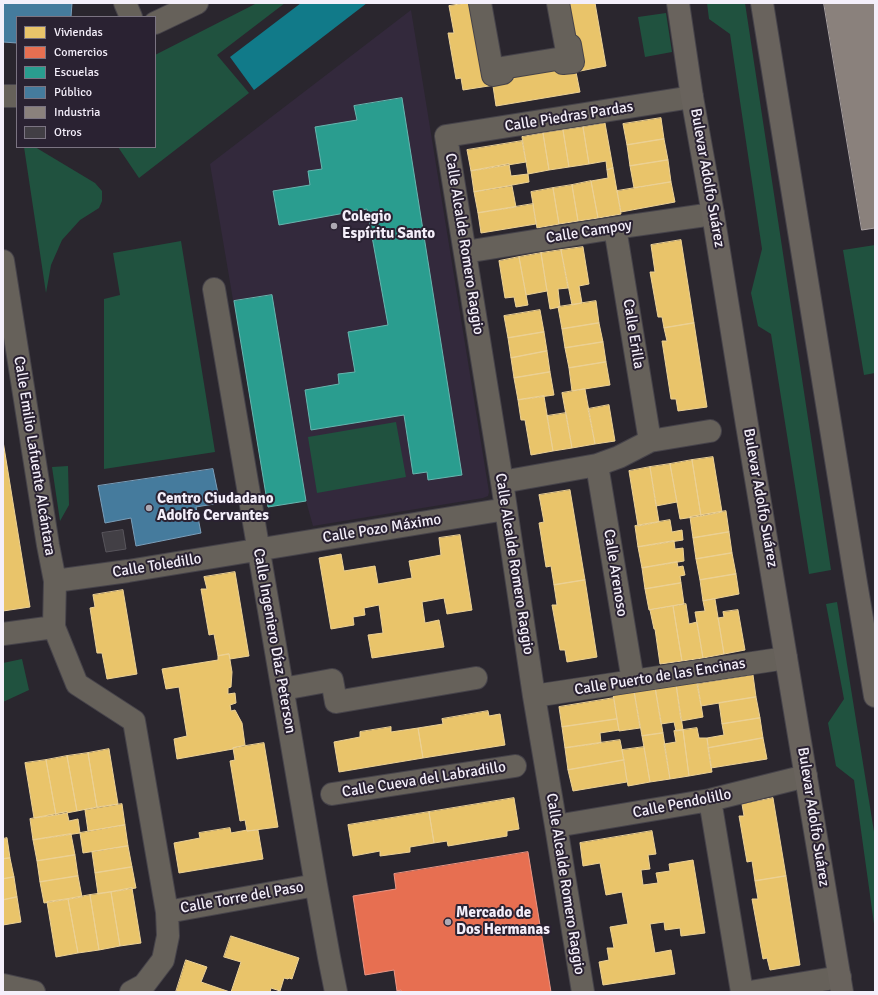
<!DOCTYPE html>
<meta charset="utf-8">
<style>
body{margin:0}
#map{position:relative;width:878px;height:995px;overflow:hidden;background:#2a262e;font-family:Signika,sans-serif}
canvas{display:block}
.frame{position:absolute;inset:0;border:4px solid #f4effa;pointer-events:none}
.legend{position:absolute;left:16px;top:16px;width:140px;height:132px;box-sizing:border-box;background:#2a2232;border:1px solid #7b7482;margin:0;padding:5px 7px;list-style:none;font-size:12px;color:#f4effa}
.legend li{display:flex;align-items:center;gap:8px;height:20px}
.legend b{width:20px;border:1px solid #7b7482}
</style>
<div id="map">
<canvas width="878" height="995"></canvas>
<div class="frame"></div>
<ul class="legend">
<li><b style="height:11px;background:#e9c46a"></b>Viviendas</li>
<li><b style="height:11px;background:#e76f51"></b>Comercios</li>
<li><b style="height:11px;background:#2a9d8f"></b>Escuelas</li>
<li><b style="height:11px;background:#457b9d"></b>Público</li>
<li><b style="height:11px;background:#8a817c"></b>Industria</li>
<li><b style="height:11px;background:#423f45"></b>Otros</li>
</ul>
</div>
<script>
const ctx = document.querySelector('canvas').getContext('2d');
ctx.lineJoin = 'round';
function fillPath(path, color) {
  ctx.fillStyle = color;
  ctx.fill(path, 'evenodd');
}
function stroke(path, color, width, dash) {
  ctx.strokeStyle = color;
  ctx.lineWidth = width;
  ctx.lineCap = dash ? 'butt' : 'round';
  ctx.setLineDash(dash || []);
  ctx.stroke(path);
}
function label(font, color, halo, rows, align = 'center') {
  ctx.font = font + ' Signika,sans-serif';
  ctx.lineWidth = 4;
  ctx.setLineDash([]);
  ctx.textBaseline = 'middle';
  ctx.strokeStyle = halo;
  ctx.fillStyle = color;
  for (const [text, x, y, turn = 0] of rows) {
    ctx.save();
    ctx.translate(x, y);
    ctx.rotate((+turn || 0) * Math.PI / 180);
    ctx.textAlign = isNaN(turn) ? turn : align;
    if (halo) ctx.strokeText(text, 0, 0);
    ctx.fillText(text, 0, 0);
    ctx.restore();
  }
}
fillPath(new Path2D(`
 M411 10 489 492 488 496 483 498 313 526 306 501 268 507 210 164Z`), '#33293c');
fillPath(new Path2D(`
 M257 3H285L217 55 249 93 139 178 118 147H155V55Z
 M707 3H745L831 570 809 574 771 334 758 326 751 293 762 249 730 34 709 19Z
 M666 13 672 52 645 57 638 17Z
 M24 147H35L95 183 102 191V201L99 208 80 220 62 240 51 265 46 293Z
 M181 241 215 452 104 469V299L120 295 113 253Z
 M875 245V373L864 375 843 250Z
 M396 422 406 477 317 493 308 437Z
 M68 466 69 505 60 521 52 467Z
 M837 602 875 838V931L854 780 836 766 828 723 844 699 826 604Z
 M22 659 29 690 3 702V663Z`), '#20523f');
fillPath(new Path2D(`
 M301 3H367L254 90 230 57Z`), '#117a89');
const homes = new Path2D(`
 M467 3H480L495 85 463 90 461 78 456 79 448 33H454L449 6Z
 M558 3H595L606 66 575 72Z
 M563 63 576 72 580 92 496 106 493 86 495 85 502 68Z
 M661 118 664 139 627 145 623 124Z
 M605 123 613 168 607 170 606 161 589 164 583 127Z
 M583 127 589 164 569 167 563 130Z
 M563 130 569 167 549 170 543 133Z
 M543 133 549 170 528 174 522 137Z
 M664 139 668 160 630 166 627 145Z
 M522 141 526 162 471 171 467 150Z
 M668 160 671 182 634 188 630 166Z
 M509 164 511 176 528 174 529 182 474 192 471 171Z
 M613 168 621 214 598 218 591 181 608 178 607 170Z
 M591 181 598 218 578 221 572 185Z
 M671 182 675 202 621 212 617 191Z
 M572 185 578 221 559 224 553 188Z
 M512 186 516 207 478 213 474 192Z
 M553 188 559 224 537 228 531 192Z
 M533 204 536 224 481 233 478 213Z
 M681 240 694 323 664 328 662 317H658L650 272H655L651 245Z
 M583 247 589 284 579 286 582 303 572 305 561 250Z
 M561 250 568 288 558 289 560 307 550 309 541 253Z
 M541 253 547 291 526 295 519 257Z
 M519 257 528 305 516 307 514 297 505 298 499 261Z
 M596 301 599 323 562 329 558 307Z
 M540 310 544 332 508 338 504 316Z
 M599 323 603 342 565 348 562 329Z
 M694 323 707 407 678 411 676 399H671L662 341H667L664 328Z
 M544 332 547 351 511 358 508 338Z
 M603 342 606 362 569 368 565 348Z
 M547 351 550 372 514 378 511 358Z
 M606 362 610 385 572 391 569 368Z
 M550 372 554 395 518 400 514 378Z
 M585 389 595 444 572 448 562 393Z
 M544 396 553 451 531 455 525 420H521L518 400Z
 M609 405 615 441 595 444 588 409Z
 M566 413 572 448 553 451 547 416Z
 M3 441 30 607 3 611Z
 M713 457 722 512 701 516 692 460Z
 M692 460 701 516 680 519 670 464Z
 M670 464 677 502 656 506 650 467Z
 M650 467 659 522 638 526 629 471Z
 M570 490 585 580 554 585 551 566 546 567 539 523 544 522 539 495Z
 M726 511 729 532 693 538 690 517Z
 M670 520 672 532 682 530 683 540 638 547 635 526Z
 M729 532 732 553 696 559 693 538Z
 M460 535 472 610 447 614 444 598 422 602 425 623 439 620 444 647 372 658 368 635 383 633 379 605 364 608 365 615 353 617 354 625 331 629 319 558 341 554 344 571 375 566 378 584 412 578 409 561 441 555 439 538Z
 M674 541 675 549 683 548 684 561 642 568 638 547Z
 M732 553 736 574 700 580 696 559Z
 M677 562 678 567 683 566 685 575 680 576 681 583 645 589 642 568Z
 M235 572 249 656 230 659 229 654 218 656 214 634 209 635 201 589H207L204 577Z
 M736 574 739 594 703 601 700 580Z
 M585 580 597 657 567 662 565 650H560L552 605H557L554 585Z
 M681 583 684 604 649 610 645 589Z
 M123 590 137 674 107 679 102 653H97L90 608 95 607 93 595Z
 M715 599 724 654 703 658 695 612 705 611 703 601Z
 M686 604 689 624 697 622 703 658 682 661 673 606Z
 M673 606 682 661 660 664 655 629H654L650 610Z
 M738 610 745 650 724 654 718 618 724 617 723 612Z
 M229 654 232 672 231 687 228 688V694L235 693 236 703 230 705 231 711 235 710 242 723 245 745 233 748V749L177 759 174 739 187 736 179 687 166 689 162 669 218 660V656Z
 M753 675 756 697 701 706 697 684Z
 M697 680 703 717 681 721 676 684Z
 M676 684 683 730 676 731 674 722 661 724 655 687Z
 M655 687 663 733 642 736 634 691Z
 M634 691 640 728 619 731 613 694Z
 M756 697 760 718 722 724 719 703Z
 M614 698 617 719 562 727 559 707Z
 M488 711 489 716 500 714 505 745 423 758 418 728 443 724 442 719Z
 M760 718 763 738 708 748 707 738 724 735 722 724Z
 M617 719 619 730 600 733 601 743 565 748 562 727Z
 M391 727V732L418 728 423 758 339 772 334 742 360 737V732Z
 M697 728 699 738H707L712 772 689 776 683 730Z
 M683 730 689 776 670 779 664 744 676 742 674 731Z
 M663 733 670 779 650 782 642 736Z
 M763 738 767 759 711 768 708 748Z
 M620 740 624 760 568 770 565 748Z
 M264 743 278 827 247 831 245 820 240 821 230 761 235 760 233 748Z
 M644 747 650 782 628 786 622 750Z
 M109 749 118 804 97 807 88 753Z
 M88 753 97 807 77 811 67 756Z
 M67 756 77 811 56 815 46 760Z
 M46 760 56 815 34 818 25 763Z
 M624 760 627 782 573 791 568 770Z
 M514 798 519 829 507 831V836L448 846 447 841 434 843 429 812Z
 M773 798 786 876 755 881 752 861 747 862 739 816H744L742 804Z
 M122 804 125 825 88 831 85 810Z
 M67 812 69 821 78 819 80 833 33 840 30 819Z
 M429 812 434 843 410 847V852L380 856V851L353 856 348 825Z
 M125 825 128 846 83 853 80 833Z
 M230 828 231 833 247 830V831L258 830 263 859 179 873 174 843 200 838 199 833Z
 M652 831 656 854 648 855 650 869 641 870 643 885 658 883 656 873 670 871 669 864 693 860 705 933 681 936 680 928 665 930 664 922 650 924 655 953 671 950 675 974 603 985 599 962 609 960 607 948H614L610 927 628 924 622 892 606 895 600 863 583 866 580 843Z
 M71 834 75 855 37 861 33 840Z
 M7 838 10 858 3 859V839Z
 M128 846 132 867 95 873 92 852Z
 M75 855 78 876 40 882 37 861Z
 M10 858 14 877 3 879V859Z
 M132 867 136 888 98 894 95 873Z
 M78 876 82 897 44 903 40 882Z
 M786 876 800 965 770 970 767 958 763 959 752 899H758L755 881Z
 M14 877 17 897 3 900V879Z
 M132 888 141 943 120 946 111 892Z
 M111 892 120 946 99 950 90 895Z
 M90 895 99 950 78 953 68 899Z
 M17 897 21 922 3 925V900Z
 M68 899 78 953 56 957 47 902Z
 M231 936 299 958 292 979 289 978 288 979 284 978 280 991 271 988 270 992H231L241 962 224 957Z
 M186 960 207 967 201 982 230 992H176Z`);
fillPath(homes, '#e9c46a');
stroke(homes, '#ecd195', 1);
const shops = new Path2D(`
 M528 852 551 992H401V990L397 991 394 970 365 975 353 896 396 889 394 874Z`);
fillPath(shops, '#e76f51');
stroke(shops, '#eb9584', 1);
const schools = new Path2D(`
 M402 98 462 475 428 480 427 472 413 474 404 415 311 430 305 390 339 384 338 374 355 372 348 332 388 325 367 209 279 225 273 191 310 185 308 171 322 169 315 127 357 120 354 106Z
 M272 295 306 501 268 507 234 301Z`);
fillPath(schools, '#2a9d8f');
stroke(schools, '#67b6af', 1);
const public = new Path2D(`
 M3 3H72L71 17H17V43L3 42Z
 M213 469 220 503 196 507 201 533 136 546 131 518 105 523 98 486Z`);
fillPath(public, '#457b9d');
stroke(public, '#7a9eb9', 1);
const industry = new Path2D(`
 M824 3H875V228L862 230Z`);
fillPath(industry, '#8a817c');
stroke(industry, '#aaa2a2', 1);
const building = new Path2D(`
 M123 530 126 549 106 552 102 533Z`);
fillPath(building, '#423f45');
stroke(building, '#58555c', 1);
const street = new Path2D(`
 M125 3 131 17
 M480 3 493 75 503 73 502 68 563 58V63L573 62 570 45 566 46 558 3
 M155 23 197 3
 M3 96H17
 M615 228 650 441
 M465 252 615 228 713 214
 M3 261 48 545 55 581 54 627 77 684 134 721 167 912 168 936 163 960 144 985 131 992
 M214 289 316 885 329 957 336 992
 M597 465 633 681
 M502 482 597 465 619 457 650 441 710 431
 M55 581 128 571 506 509
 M3 634 54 627
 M283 689 332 680 336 702 476 678
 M534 696 786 658
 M332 794 515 766
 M710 800 742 992
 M556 826 710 800 806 776
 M167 912 316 885
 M3 985 34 992
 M583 992 556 826 534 696 502 482 446 136 692 97
 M750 992 840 977`);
const secondary = new Path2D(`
 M678 3 692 97 713 214 747 425 842 992
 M762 3 856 583 875 696`);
stroke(street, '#46434a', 24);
stroke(secondary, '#46434a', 24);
stroke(street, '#66615a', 22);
stroke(secondary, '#69635d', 22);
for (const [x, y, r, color] of [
 [334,226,4,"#ada9b3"],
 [149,508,4,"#ada9b3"],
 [448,922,4,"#ada9b3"]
]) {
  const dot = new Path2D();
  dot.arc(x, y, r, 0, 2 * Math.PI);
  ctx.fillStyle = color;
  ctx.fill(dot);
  stroke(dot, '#2a2232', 1.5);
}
label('15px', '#f4effa', '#2a2232', [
 ["Calle Piedras Pardas",569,117,-9],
 ["Bulevar Adolfo Suárez",707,178,80],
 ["Calle Campoy",589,232,-9],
 ["Calle Alcalde Romero Raggio",464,244,81],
 ["Calle Erilla",633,334,81],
 ["Calle Emilio Lafuente Alcántara",34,456,81],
 ["Bulevar Adolfo Suárez",760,498,80],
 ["Calle Pozo Máximo",382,529,-9],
 ["Calle Alcalde Romero Raggio",514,564,81],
 ["Calle Toledillo",157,566,-9],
 ["Calle Arenoso",615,573,81],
 ["Calle Ingeniero Díaz Peterson",274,641,80],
 ["Calle Puerto de las Encinas",660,677,-9],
 ["Calle Cueva del Labradillo",424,780,-9],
 ["Calle Pendolillo",682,804,-11],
 ["Bulevar Adolfo Suárez",813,817,81],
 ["Calle Alcalde Romero Raggio",565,884,81],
 ["Calle Torre del Paso",242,898,-10]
]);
label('bold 15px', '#f4effa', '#2a2232', [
 ["Colegio",342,217],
 ["Espíritu Santo",342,234],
 ["Centro Ciudadano",157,499],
 ["Adolfo Cervantes",157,516],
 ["Mercado de",456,913],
 ["Dos Hermanas",456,930]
], 'left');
</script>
